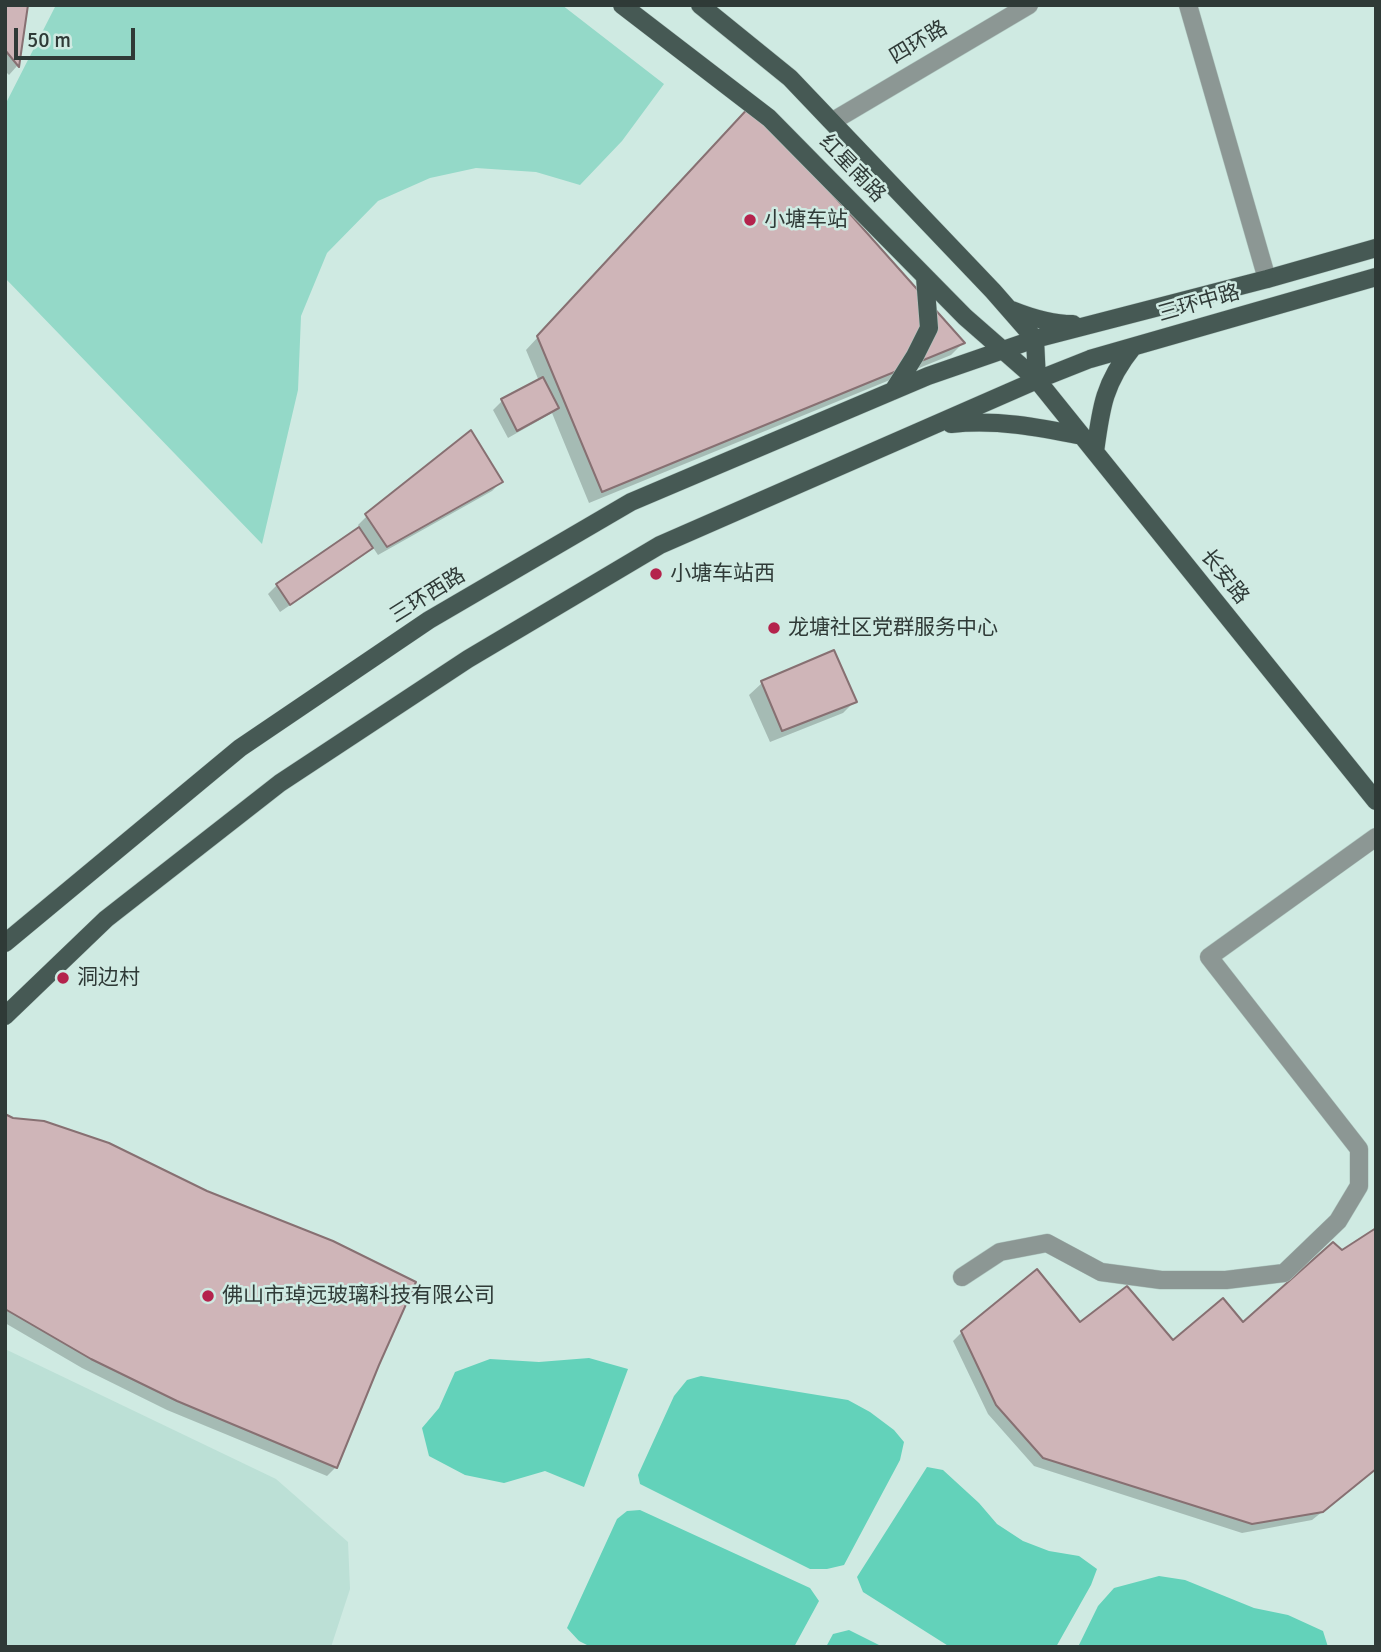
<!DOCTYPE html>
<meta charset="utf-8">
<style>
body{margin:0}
#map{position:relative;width:1381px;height:1652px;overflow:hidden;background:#cfeae2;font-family:Signika,sans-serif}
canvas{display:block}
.frame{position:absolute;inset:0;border:7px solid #2f3a37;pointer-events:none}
.scale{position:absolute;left:14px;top:28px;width:121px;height:32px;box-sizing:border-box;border:4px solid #2f3a37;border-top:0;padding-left:9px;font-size:21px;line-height:24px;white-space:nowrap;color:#2f3a37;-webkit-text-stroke:5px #cfeae2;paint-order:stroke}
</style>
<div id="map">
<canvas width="1381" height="1652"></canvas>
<div class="frame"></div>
<div class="scale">50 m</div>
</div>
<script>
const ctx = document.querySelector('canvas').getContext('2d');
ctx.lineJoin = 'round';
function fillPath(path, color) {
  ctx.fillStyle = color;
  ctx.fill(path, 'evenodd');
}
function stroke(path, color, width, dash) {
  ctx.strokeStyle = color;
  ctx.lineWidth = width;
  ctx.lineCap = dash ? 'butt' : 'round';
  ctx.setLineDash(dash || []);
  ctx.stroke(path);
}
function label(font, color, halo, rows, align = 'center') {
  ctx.font = font + ' Signika,"Noto Sans SC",sans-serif';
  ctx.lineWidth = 5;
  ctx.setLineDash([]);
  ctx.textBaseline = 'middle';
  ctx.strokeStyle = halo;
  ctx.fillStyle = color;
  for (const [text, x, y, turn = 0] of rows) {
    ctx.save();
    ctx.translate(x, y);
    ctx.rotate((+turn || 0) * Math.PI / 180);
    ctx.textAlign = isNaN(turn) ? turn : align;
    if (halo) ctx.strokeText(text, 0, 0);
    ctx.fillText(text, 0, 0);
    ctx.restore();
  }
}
fillPath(new Path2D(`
 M5 1349 276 1479 348 1542 350 1589 331 1647H5Z`), '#bce0d6');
fillPath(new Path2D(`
 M56 5H562L664 84 622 141 580 185 536 172 476 168 430 178 378 201 327 253 301 316 298 390 262 544 5 278V105Z`), '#94d9c8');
fillPath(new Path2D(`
 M589 1358 628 1369 584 1487 545 1471 504 1483 465 1475 429 1456 422 1428 439 1408 455 1372 490 1359 539 1362Z
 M701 1376 848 1400 870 1412 894 1430 904 1442 900 1460 844 1565 827 1569H810L640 1484 638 1475 674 1396 687 1380Z
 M927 1467 943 1470 979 1503 997 1524 1023 1541 1049 1551 1079 1556 1097 1569 1091 1585 1056 1647H950L863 1592 857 1577Z
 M640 1510 810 1588 819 1601 794 1647H591L579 1641 567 1628 617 1519 627 1511Z
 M1159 1576 1185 1580 1254 1608 1288 1615 1323 1631 1328 1647H1078L1098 1606 1114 1588Z
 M849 1630 883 1647H826L833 1634Z`), '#63d2ba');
fillPath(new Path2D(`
 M5 5H26L17 66 9 75 5 71Z
 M740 119 963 343 951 355 589 503 552 413 508 438 493 410 502 401 539 381 526 350Z
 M501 482 492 491 378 555 372 546 362 556 280 612 268 594 277 585 360 529 358 525 367 516Z
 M833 652 855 701 843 713 770 742 749 695 762 683Z
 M5 1116 377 1364 336 1467 327 1476 167 1410 82 1368 5 1323Z
 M1080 1325 1172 1342 1376 1469 1312 1520 1242 1533 1034 1466 988 1414 953 1341 962 1332Z`), '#0003');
const building = new Path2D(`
 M5 5H28L19 67 5 50Z
 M752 104 965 343 602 492 537 336Z
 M543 377 559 408 517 431 501 399Z
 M471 430 503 482 387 547 365 514Z
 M359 527 373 548 290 605 276 584Z
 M834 650 857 702 782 731 761 681Z
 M5 1114 13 1118 44 1121 109 1143 207 1191 333 1241 416 1282 379 1365 337 1468 177 1401 91 1359 5 1309Z
 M1376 1228V1469L1323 1512 1252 1524 1043 1458 996 1405 961 1331 1037 1269 1080 1322 1127 1286 1173 1340 1223 1298 1243 1322 1333 1242 1342 1250Z`);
fillPath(building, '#cfb5b8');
stroke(building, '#877072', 2);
const minor = new Path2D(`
 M1188 5 1267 279
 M833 121 1029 5
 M962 1277 1000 1252 1047 1243 1101 1272 1161 1280H1226L1284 1273 1338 1221 1359 1186V1149L1209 957 1376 837`);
const major = new Path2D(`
 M622 5 769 118 965 317 1037 380 1376 801
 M700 5 790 78 993 291 1035 339
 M1012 310C1032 318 1051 324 1073 324
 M1035 339 1037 380
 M893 391 915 356 929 328 925 277
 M951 424C996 419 1038 427 1082 436
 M1095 452C1101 407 1104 383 1133 347
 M5 943 240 748 429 620 631 502 928 376 1035 339 1267 279 1376 248
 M5 1016 106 919 280 783 468 659 660 545 1037 380 1090 359 1376 277`);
stroke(minor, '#afc7c0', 19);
stroke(major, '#afc7c0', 19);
stroke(minor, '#8c9794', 18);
stroke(major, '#465954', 18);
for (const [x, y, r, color] of [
 [750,220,7,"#b4234c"],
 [656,574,7,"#b4234c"],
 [774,628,7,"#b4234c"],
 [63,978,7,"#b4234c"],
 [208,1296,7,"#b4234c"]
]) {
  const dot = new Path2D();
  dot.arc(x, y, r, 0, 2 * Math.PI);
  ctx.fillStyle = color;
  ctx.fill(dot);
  stroke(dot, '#cfeae2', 2.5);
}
label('21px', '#2f3a37', '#cfeae2', [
 ["四环路",919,43,-31],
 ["红星南路",852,169,46],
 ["三环中路",1199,304,-16],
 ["长安路",1224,577,51],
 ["三环西路",428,596,-32]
]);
label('21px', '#2f3a37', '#cfeae2', [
 ["小塘车站",764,220],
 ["小塘车站西",670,574],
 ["龙塘社区党群服务中心",788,628],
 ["洞边村",77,978],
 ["佛山市琸远玻璃科技有限公司",222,1296]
], 'left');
</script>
